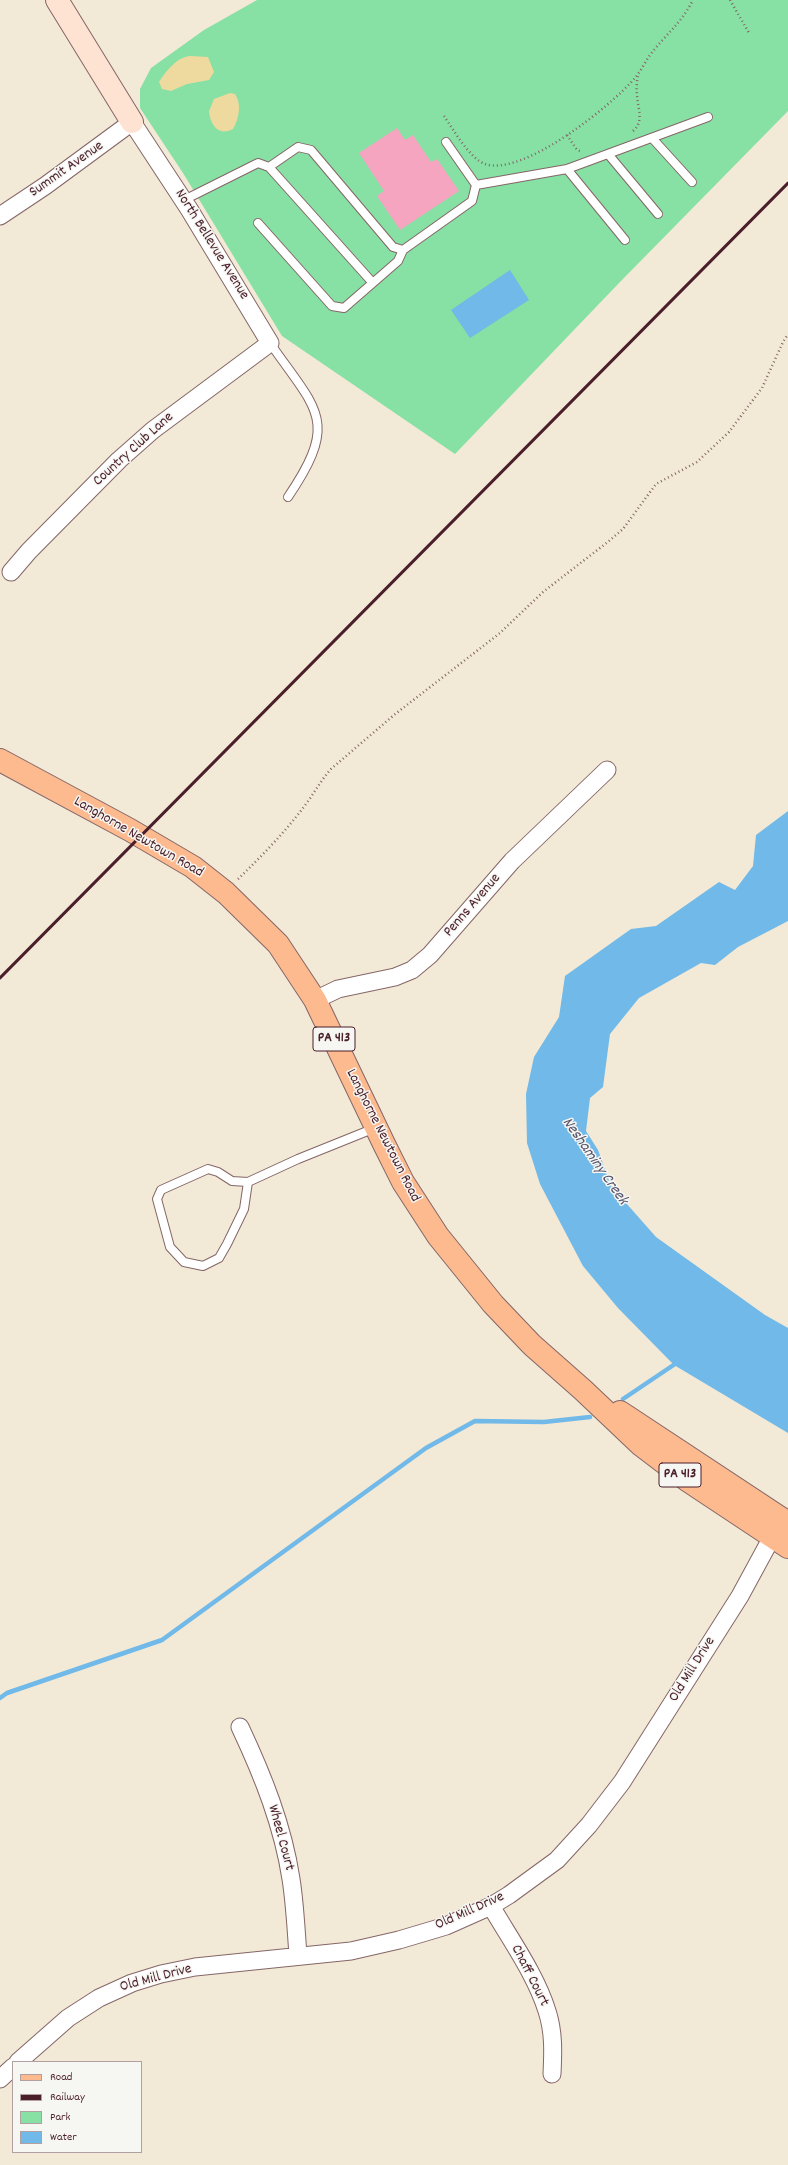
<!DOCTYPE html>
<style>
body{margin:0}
#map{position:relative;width:788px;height:2165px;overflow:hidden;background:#f2e9d6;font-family:Dekko,sans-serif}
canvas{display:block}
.legend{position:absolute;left:12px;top:2061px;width:130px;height:92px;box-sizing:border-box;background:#f6f6f2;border:1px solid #b1a0a2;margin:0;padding:5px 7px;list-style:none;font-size:12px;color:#4a1f2b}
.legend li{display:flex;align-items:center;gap:8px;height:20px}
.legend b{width:20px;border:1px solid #b1a0a2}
</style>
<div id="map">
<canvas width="788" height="2165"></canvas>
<ul class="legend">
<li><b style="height:5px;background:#fcba8e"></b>Road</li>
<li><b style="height:5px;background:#4a1f2b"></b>Railway</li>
<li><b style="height:11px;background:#87e0a4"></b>Park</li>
<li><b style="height:11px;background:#70b9e8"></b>Water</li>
</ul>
</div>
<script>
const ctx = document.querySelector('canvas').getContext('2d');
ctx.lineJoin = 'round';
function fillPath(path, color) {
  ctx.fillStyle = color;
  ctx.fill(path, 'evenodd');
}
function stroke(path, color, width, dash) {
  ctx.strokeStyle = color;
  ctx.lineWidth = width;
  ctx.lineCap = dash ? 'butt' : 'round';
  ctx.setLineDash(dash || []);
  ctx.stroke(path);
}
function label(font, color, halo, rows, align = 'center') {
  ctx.font = font + ' Dekko,sans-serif';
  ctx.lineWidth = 3;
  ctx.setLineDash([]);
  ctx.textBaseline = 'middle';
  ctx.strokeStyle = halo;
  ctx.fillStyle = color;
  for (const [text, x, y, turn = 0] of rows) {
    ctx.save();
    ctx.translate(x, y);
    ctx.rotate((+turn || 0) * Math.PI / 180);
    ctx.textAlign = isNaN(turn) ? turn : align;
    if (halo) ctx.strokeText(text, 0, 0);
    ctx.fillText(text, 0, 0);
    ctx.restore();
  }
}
fillPath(new Path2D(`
 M257 0H788V111L619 283 455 454 282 336 183 173 140 108V89L151 68 204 30Z`), '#87e0a4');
fillPath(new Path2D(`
 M191 56 208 57 214 72 209 80 187 84 171 91 162 89 159 82C166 71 178 56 191 56Z
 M230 93 235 94C242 104 239 119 233 129 218 137 210 124 209 111L214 99Z`), '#eeda9e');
fillPath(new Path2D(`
 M510 270 529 300 470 338 451 310Z
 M788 811V921L738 947 715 965 701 963 639 998 610 1034 603 1087 590 1098 586 1131 598 1150 611 1186 656 1237 765 1315 788 1328V1433L674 1365 618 1308 583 1266 540 1184 527 1143 526 1094 534 1057 559 1017 565 976 631 929 656 926 719 882 735 890 753 866 756 835Z`), '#70b9e8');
stroke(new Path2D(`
 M623 1399 678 1362
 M0 1698 7 1693 162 1640 426 1448 475 1421 544 1422 590 1417`), '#70b9e8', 4.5);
fillPath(new Path2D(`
 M397 128 405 140 413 135 431 162 437 159 459 191 400 230 377 196 384 191 359 153Z`), '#f6a5c1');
const lane = new Path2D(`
 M652 138 692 182
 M446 142 476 185
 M608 154 658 214
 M269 167 372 282
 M567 169 625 240
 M184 200 258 163 269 167 298 147 311 150 393 247 403 250 472 201 476 185 567 169 708 117
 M258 223 332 306 344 308 398 261 403 250
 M270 343C317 411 340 420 288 497
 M248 1182 244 1209 227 1244 219 1258 203 1266 184 1262 170 1247 157 1199 161 1190 208 1169 218 1172 232 1181 248 1182 298 1159 375 1128`);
const street = new Path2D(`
 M0 216 45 186 132 122 189 209 270 343 153 430 119 460 29 551 11 572
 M315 1000 338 989 395 977 412 970 430 955 512 861 607 770
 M240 1727C263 1776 283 1826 291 1879 295 1904 296 1930 298 1955
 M491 1906C510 1939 536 1975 547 2011 554 2032 553 2053 552 2074
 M18 2062 68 2018 99 1998 132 1983 161 1974 195 1967 351 1951 399 1940 446 1926 491 1906 509 1895 557 1860 589 1825 622 1782 740 1596 778 1526
 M0 2079 13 2067`);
const secondary = new Path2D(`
 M57 0 132 122`);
const primary = new Path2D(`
 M0 760 130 830 193 867 226 893 278 944 315 1000 384 1144 403 1182 438 1236 493 1304 532 1345 583 1390 641 1445 687 1480 788 1547
 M620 1412 788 1523`);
stroke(lane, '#856667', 10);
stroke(street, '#856667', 19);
stroke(secondary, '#856667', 24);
stroke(primary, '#856667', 24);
stroke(new Path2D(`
 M730 0 749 33
 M444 116C453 129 470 159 485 164 523 177 611 106 635 78 641 71 645 62 650 55 666 34 680 25 693 0
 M633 131C645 121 637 107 637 94 636 88 637 81 638 75
 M567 135 577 150 580 151
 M238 879C262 856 286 831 306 804 315 792 321 780 331 769L394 715 500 633 543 592 609 541 623 529 656 484 697 462 729 432 762 388 783 342 788 334`), '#856667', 2.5, [1, 3]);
stroke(lane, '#fff', 8);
stroke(street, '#fff', 17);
stroke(secondary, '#fee3d2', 22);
stroke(primary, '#fcba8e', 22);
stroke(new Path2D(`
 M0 978 788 183`), '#4a1f2b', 3);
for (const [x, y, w] of [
 [334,1039,42],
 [680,1475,42]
]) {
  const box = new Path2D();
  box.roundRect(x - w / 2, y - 12, w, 24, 3);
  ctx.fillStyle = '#f6f6f2';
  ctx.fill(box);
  stroke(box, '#4a1f2b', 1);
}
label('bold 14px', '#4a1f2b', null, [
 ["PA 413",334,1039],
 ["PA 413",680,1475]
]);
label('15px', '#4a1f2b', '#f6f6f2', [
 ["Summit Avenue",67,170,-35],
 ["North Bellevue Avenue",211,245,58],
 ["Country Club Lane",134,450,-42],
 ["Langhorne Newtown Road",138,838,30],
 ["Penns Avenue",473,906,-49],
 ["Langhorne Newtown Road",382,1136,63],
 ["Old Mill Drive",693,1670,-58],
 ["Wheel Court",280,1838,75],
 ["Old Mill Drive",470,1912,-24],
 ["Chaff Court",529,1976,63],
 ["Old Mill Drive",156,1979,-15]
]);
label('italic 16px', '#57556d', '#f6f6f2', [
 ["Neshaminy Creek",594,1162,55]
]);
</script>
